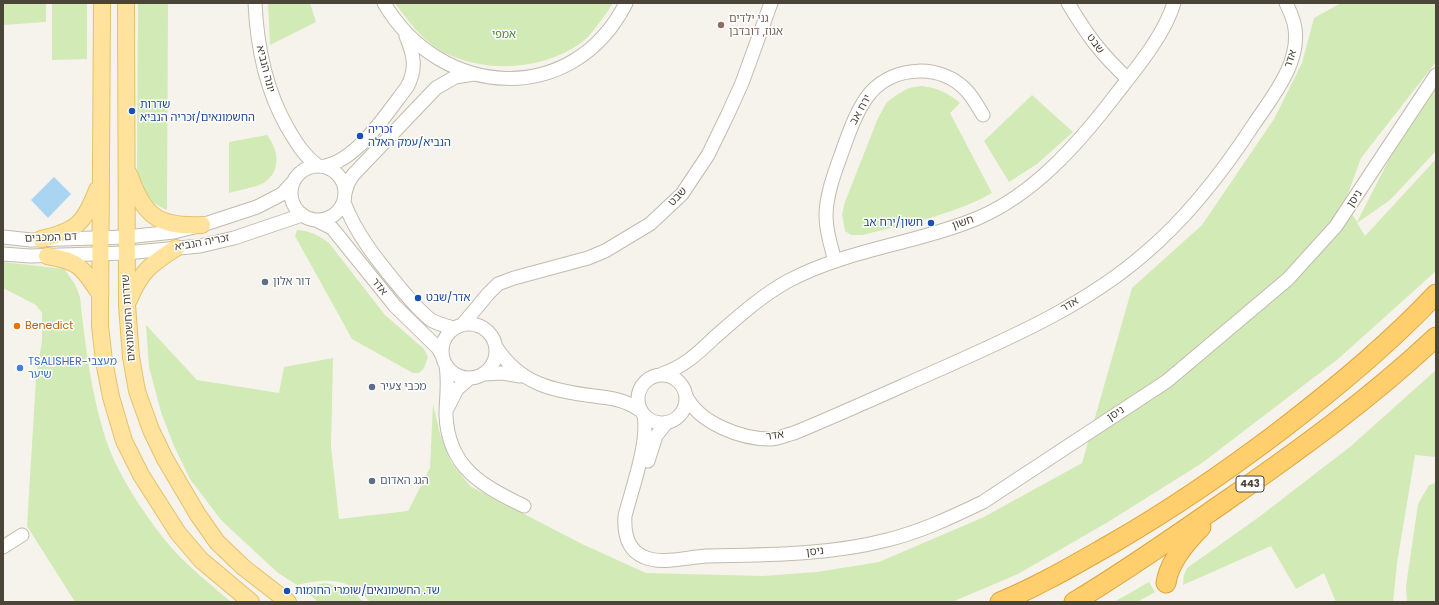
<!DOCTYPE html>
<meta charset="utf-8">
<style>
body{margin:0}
#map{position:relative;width:1439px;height:605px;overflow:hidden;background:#f6f3ec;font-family:Poppins,sans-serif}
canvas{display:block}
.frame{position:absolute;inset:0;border:4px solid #4b4439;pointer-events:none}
</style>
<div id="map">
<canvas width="1439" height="605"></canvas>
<div class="frame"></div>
</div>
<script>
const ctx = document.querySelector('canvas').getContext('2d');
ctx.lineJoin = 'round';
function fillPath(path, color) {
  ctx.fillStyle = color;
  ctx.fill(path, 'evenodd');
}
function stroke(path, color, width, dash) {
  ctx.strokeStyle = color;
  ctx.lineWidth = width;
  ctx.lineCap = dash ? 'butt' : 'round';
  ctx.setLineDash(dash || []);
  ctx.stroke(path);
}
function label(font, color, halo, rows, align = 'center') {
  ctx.font = font + ' Poppins,"Noto Sans Hebrew",sans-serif';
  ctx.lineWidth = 3;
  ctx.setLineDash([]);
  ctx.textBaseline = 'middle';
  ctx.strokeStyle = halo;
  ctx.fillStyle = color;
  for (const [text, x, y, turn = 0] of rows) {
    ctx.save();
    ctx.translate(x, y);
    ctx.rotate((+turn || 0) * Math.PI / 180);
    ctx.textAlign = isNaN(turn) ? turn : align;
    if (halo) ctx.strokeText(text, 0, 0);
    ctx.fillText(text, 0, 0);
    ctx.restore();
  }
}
fillPath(new Path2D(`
 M3 3H46V22L3 25Z
 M52 3H87V59L52 60Z
 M138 3H168L167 210C146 201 141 190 137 168Z
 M268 3H310L316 22 270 45Z
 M395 3H613C605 15 592 35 581 43 542 70 489 73 447 54 425 44 409 22 395 3Z
 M1341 3H1436V62L1361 158 1345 202 1357 222 1399 140 1436 84V151L1390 200 1357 223 1365 236 1436 159V271L1338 359 1202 463 1108 522 1018 574 952 602H370C351 577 325 578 297 585L278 573 221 520 190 479 174 446 161 412 149 367 146 325 197 380 279 393 284 367 333 358 331 446 339 519 408 511 430 468 433 404 440 434 451 462 470 486 582 544 646 573 763 576 817 572 879 562 984 517 1082 463 1132 288 1202 225 1274 119 1302 63 1314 18Z
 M922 86C938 88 948 93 960 103L950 113 992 193C953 215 906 224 862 235H851L845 231 842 214 845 202 878 118 887 102 898 94 909 88Z
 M1032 95 1073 132 1037 164 1009 182 984 141Z
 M267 135C278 149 282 170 265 182 259 187 238 190 229 193V142Z
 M297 230C310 231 319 235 329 243L385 315 424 349 428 357 424 368 419 373H413L352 339 295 236Z
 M3 262 64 269 75 284 80 297C85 344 91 394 106 440 118 477 154 530 181 558 196 573 214 587 231 602H75L27 526 36 379 42 340V313L36 305 3 288Z
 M1436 370V457L1415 455 1397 563 1393 602H1336L1324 573 1296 589 1271 546 1183 585 1184 575 1187 568 1259 517 1351 446Z
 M1436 483V602H1407L1406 586 1418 504 1429 485Z
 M1149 582 1155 592 1137 602H1114Z
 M324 583C341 586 352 589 363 602H318L303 589Z`), '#d2eab5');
fillPath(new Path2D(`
 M54 177 71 194 48 218 31 200Z`), '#a9d4f2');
const minor = new Path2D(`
 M255 3C257 47 265 88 287 127 296 142 303 155 317 165
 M384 3C440 99 573 108 626 3
 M1068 3C1087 35 1101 54 1128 79
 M291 193a27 27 0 1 1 54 0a27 27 0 1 1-54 0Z
 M325 166C358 159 387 113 407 87 417 69 414 55 406 36
 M345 193 348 183 353 175 436 88 455 77 474 74
 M344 202C356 235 379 262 401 289 410 299 420 312 431 320 438 324 446 326 454 328
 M316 220 332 228 395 306 438 348 442 355
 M3 237 31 240 126 237 174 232 202 225 257 207 282 194 292 183
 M3 254 30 256 125 253 200 246 234 238 302 215
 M835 261C831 246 826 232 826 216 826 196 834 174 841 155 848 135 857 108 871 92 896 65 941 64 966 90 973 97 978 107 983 115
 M463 324 488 294 498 284 514 278 588 258 605 251 650 224 682 194 708 155 727 116 742 83 771 3
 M442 351a27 27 0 1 1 54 0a27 27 0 1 1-54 0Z
 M496 347C520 384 553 391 594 396 612 398 625 400 640 410
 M446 366C449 383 446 399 446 415 448 468 483 486 524 506
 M483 374 503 373 520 376
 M662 374C685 366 698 353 715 337 738 317 761 296 788 281 848 249 916 244 978 218 1034 194 1078 144 1114 97 1135 70 1164 36 1174 3
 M638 399a24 24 0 1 1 48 0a24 24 0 1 1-48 0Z
 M686 396C699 423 741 439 770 439 778 439 786 435 794 433 845 412 895 389 945 367 1014 336 1085 305 1143 255 1185 220 1224 170 1254 124 1273 96 1303 60 1294 23 1292 16 1289 9 1286 3
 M448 407 457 389 470 378
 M644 415C649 443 632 488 625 516 624 532 627 550 644 557 662 565 687 557 707 556 767 555 829 555 887 540 920 532 952 517 983 502L1167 381 1288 279 1336 226 1436 75
 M648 461 656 436 666 423
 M3 547 22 535`);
const major = new Path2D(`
 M102 3 100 326 104 361 111 397 124 441 141 475 178 533 201 560 251 602
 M126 3 127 305 131 357 137 391 151 430 165 459 198 515 217 542 243 567 288 602
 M129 174C144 216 157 227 202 225
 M41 239C76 231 84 224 97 190
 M47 256C79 261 82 267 100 294
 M129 300C141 271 150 265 176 248`);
const highway = new Path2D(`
 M1166 583C1169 562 1186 542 1201 527
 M1000 602C1039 586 1076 564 1113 543 1172 509 1227 471 1281 430 1336 388 1389 344 1436 294
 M1074 602C1126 571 1174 537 1223 503 1298 451 1370 399 1436 337`);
stroke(minor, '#c2bbae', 15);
stroke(major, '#e6c16a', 18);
stroke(highway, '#e0a43c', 21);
stroke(minor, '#fff', 13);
stroke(major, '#ffe39c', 16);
stroke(highway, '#ffcf6e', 19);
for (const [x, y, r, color] of [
 [721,25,4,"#8d6e63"],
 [132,111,4,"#1a4fb4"],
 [360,136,4,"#1a4fb4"],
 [931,223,4,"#1a4fb4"],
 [265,282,4,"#5c6f8a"],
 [418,298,4,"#1a4fb4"],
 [17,326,4,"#e8710a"],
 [20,368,4,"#3f7fe0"],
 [372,387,4,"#5c6f8a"],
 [372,481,4,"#5c6f8a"],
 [287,591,4,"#1a4fb4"]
]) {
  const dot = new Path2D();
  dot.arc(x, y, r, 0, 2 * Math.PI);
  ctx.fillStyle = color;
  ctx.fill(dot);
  stroke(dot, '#fff', 1.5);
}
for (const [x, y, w] of [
 [1250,484,28]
]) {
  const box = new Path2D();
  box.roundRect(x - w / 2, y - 8, w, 16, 3);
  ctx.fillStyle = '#fff';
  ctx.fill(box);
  stroke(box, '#4b4439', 1);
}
label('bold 10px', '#4b4439', null, [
 ["443",1250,484]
]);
label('11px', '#785e54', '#fff', [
 ["גני ילדים",729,19],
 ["אגוז, דובדבן",729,32]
], 'left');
label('11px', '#4a7f2a', '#fff', [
 ["אמפי",504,35]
]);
label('11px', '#4b4439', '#fff', [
 ["שבט",1095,44,54],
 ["אדר",1291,59,-72],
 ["יונה הנביא",265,69,76],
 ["ירח אב",861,110,-61],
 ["שבט",678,197,-47],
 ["ניסן",1355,199,-56],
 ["חשון",963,223,-19],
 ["דם המכבים",51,238,-2],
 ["זכריה הנביא",202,243,-10],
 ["אדר",379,287,51],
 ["אדר",1070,305,-31],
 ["שדרות החשמונאים",129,318,-94],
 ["ניסן",1116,414,-33],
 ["אדר",775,436,-8],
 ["ניסן",815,552,-7]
]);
label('11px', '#164399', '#fff', [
 ["שדרות",140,105],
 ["החשמונאים/זכריה הנביא",140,118],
 ["זכריה",368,130],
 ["הנביא/עמק האלה",368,143],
 ["חשון/ירח אב",923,223,"right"],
 ["אדר/שבט",426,298],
 ["שד. החשמונאים/שומרי החומות",295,591]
], 'left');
label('11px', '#4e5e75', '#fff', [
 ["דור אלון",273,282],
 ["מכבי צעיר",380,387],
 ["הגג האדום",380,481]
], 'left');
label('11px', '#c56008', '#fff', [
 ["Benedict",25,326]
], 'left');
label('11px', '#366cbe', '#fff', [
 ["TSALISHER-מעצבי",28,362],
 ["שיער",28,375]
], 'left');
</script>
